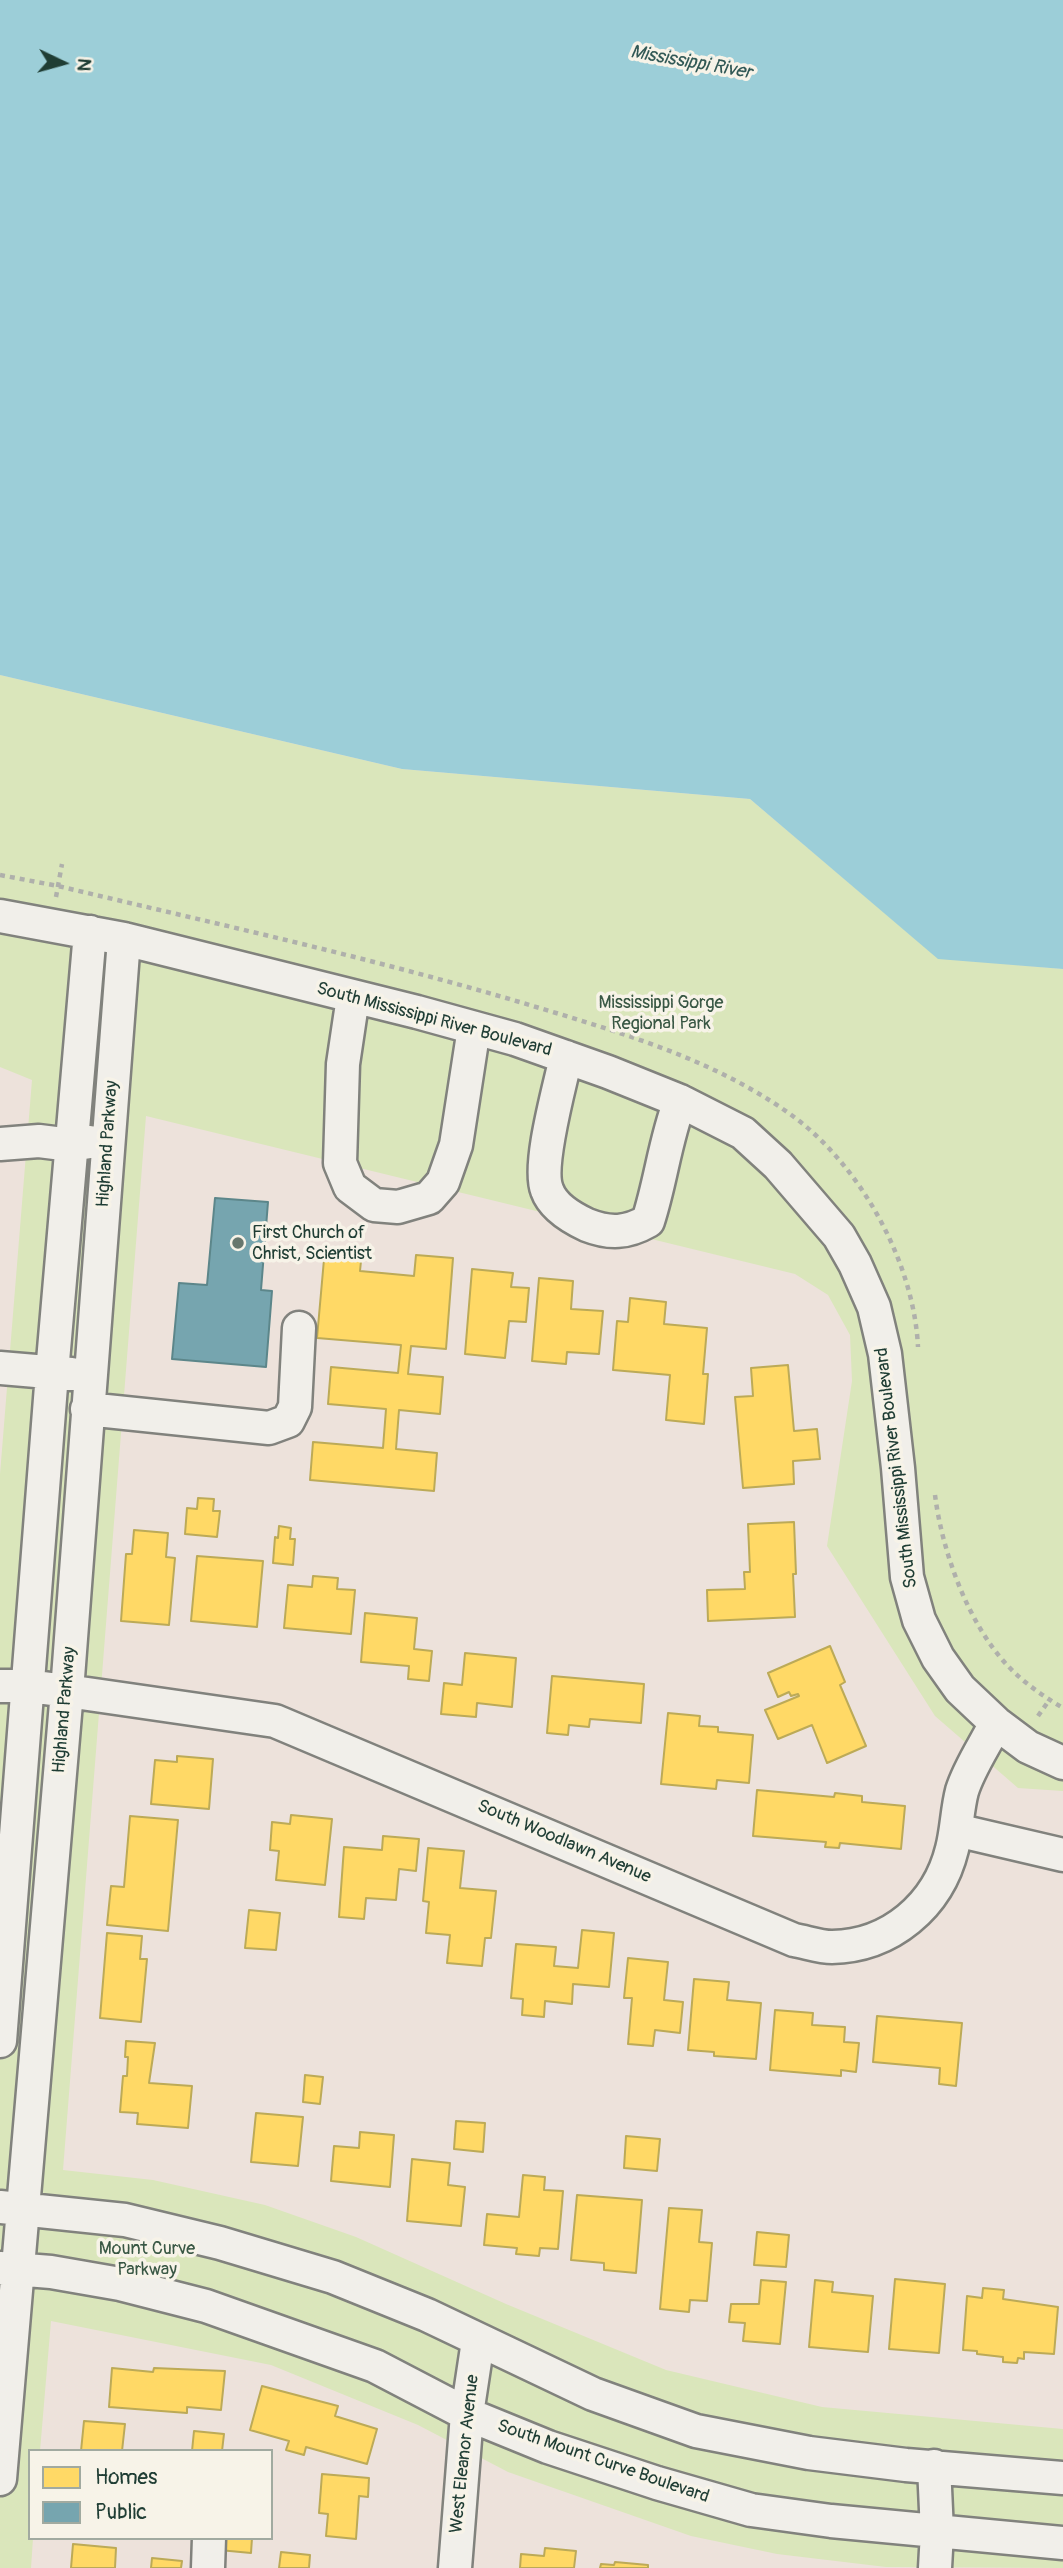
<!DOCTYPE html>
<style>
body{margin:0}
#map{position:relative;width:1063px;height:2568px;overflow:hidden;background:#ede2db;font-family:Pangolin,sans-serif}
canvas{display:block}
.legend{position:absolute;left:28px;top:2449px;width:245px;height:91px;box-sizing:border-box;background:#f7f3e8;border:2px solid #a1aaa0;margin:0;padding:9px 12px;list-style:none;font-size:21px;color:#1f3d34}
.legend li{display:flex;align-items:center;gap:14px;height:35px}
.legend b{width:35px;border:2px solid #a1aaa0}
.north{position:absolute;left:28px;top:28px;width:70px;height:70px;-webkit-text-stroke:5px #f7f3e8;paint-order:stroke;rotate:95deg;font-size:19px;font-weight:700;line-height:28px;text-align:center;color:#1f3d34}
.north::after{content:'';display:block;margin:auto;width:24px;height:32px;background:#1f3d34;clip-path:polygon(50% 0,100% 100%,50% 72%,0 100%)}
</style>
<div id="map">
<canvas width="1063" height="2568"></canvas>
<ul class="legend">
<li><b style="height:19px;background:#ffd966"></b>Homes</li>
<li><b style="height:19px;background:#76a5af"></b>Public</li>
</ul>
<div class="north">N</div>
</div>
<script>
const ctx = document.querySelector('canvas').getContext('2d');
ctx.lineJoin = 'round';
function fillPath(path, color) {
  ctx.fillStyle = color;
  ctx.fill(path, 'evenodd');
}
function stroke(path, color, width, dash) {
  ctx.strokeStyle = color;
  ctx.lineWidth = width;
  ctx.lineCap = dash ? 'butt' : 'round';
  ctx.setLineDash(dash || []);
  ctx.stroke(path);
}
function label(font, color, halo, rows, align = 'center') {
  ctx.font = font + ' Pangolin,sans-serif';
  ctx.lineWidth = 7;
  ctx.setLineDash([]);
  ctx.textBaseline = 'middle';
  ctx.strokeStyle = halo;
  ctx.fillStyle = color;
  for (const [text, x, y, turn = 0] of rows) {
    ctx.save();
    ctx.translate(x, y);
    ctx.rotate((+turn || 0) * Math.PI / 180);
    ctx.textAlign = isNaN(turn) ? turn : align;
    if (halo) ctx.strokeText(text, 0, 0);
    ctx.fillText(text, 0, 0);
    ctx.restore();
  }
}
fillPath(new Path2D(`
 M0 675 402 769 750 799 938 958 1063 969V1791L1018 1788 935 1716 827 1546 852 1381 850 1335 828 1295 795 1274 146 1116 63 2170 153 2180 265 2205 356 2237 506 2304 666 2370 822 2407 1063 2429V2568L886 2567 777 2554 691 2536 508 2472 418 2425 271 2365 51 2321 40 2451H30V2538H33L31 2568H0V1474L32 1080 0 1067Z`), '#dae6bb');
fillPath(new Path2D(`
 M0 0H1063V969L938 959 750 799 402 769 0 675Z`), '#9cced8');
const homes = new Path2D(`
 M325 1248 362 1251 360 1271 414 1276 416 1255 453 1258 446 1349 411 1346 408 1374 443 1377 440 1414 399 1410 396 1449 437 1453 434 1491 310 1480 313 1442 383 1448 386 1409 328 1404 331 1367 398 1373 401 1345 317 1338Z
 M472 1269 513 1273 511 1287 529 1288 526 1322 509 1321 505 1358 465 1354Z
 M539 1278 573 1281 571 1309 603 1311 599 1354 567 1352 566 1364 532 1361Z
 M630 1298 666 1302 664 1324 707 1328 703 1374H708L704 1424 666 1420 670 1375 613 1370 617 1321 628 1322Z
 M788 1365 794 1431 817 1429 820 1459 793 1461 794 1484 743 1488 735 1397 753 1396 751 1368Z
 M198 1498 214 1499 213 1511H220L217 1537 185 1534 187 1508 197 1509Z
 M794 1522 796 1574H793L795 1617 708 1621 707 1590 745 1589 744 1572H750L748 1524Z
 M279 1526 291 1528 290 1539H295L293 1565 273 1563 275 1537 278 1538Z
 M134 1530 168 1533 166 1557 175 1558 169 1625 121 1621 126 1554H132Z
 M197 1556 263 1561 257 1627 191 1621Z
 M313 1576 338 1578 337 1589 355 1590 351 1634 284 1628 288 1585 312 1587Z
 M365 1613 417 1618 414 1649 432 1651 429 1681 408 1679 409 1666 361 1662Z
 M830 1646 845 1682 840 1685 866 1746 827 1763 812 1725 778 1739 765 1710 799 1696 798 1694 791 1696 789 1692 778 1697 768 1673Z
 M465 1653 516 1658 512 1707 477 1703 476 1717 441 1714 444 1683 462 1685Z
 M552 1676 644 1684 641 1723 590 1719 589 1727 569 1725 568 1735 547 1733Z
 M668 1713 700 1716 699 1726 718 1727V1732L753 1735 749 1783 717 1780 716 1789 661 1784Z
 M177 1756 213 1759 209 1809 151 1804 155 1760 177 1762Z
 M757 1790 834 1797 835 1793 862 1796V1802L905 1806 901 1849 840 1843 839 1848 825 1847 826 1842 753 1836Z
 M291 1815 332 1819 325 1885 276 1880 279 1851 270 1850 272 1822 290 1824Z
 M130 1816 178 1820 168 1931 107 1925 111 1886 124 1887Z
 M383 1836 419 1839 416 1871 399 1869 396 1900 366 1898 364 1919 339 1917 344 1847 382 1850Z
 M428 1848 464 1851 460 1888 496 1891 491 1938H485L482 1966 447 1963 450 1935 426 1933 429 1902 423 1901Z
 M249 1910 280 1913 276 1950 245 1948Z
 M582 1930 614 1933 609 1987 573 1984 572 2004 545 2001 544 2017 522 2015 523 1999 511 1998 516 1944 556 1947 554 1966 578 1968Z
 M107 1933 142 1936 140 1959H147L141 2022 100 2018Z
 M628 1958 668 1962 664 2000 683 2002 680 2033 655 2030 653 2046 628 2044 632 1998H624Z
 M694 1979 729 1982 727 2000 761 2003 756 2059 714 2056V2052L688 2050Z
 M775 2010 813 2013 812 2025 845 2027 844 2042 859 2043 856 2072 841 2070V2076L770 2070Z
 M877 2016 962 2023 956 2086 939 2084 940 2068 873 2062Z
 M126 2041 155 2043 149 2083 192 2086 188 2128 137 2124 138 2113 120 2112 123 2076H127L128 2057H125Z
 M305 2075 323 2077 320 2104 303 2102Z
 M256 2113 303 2117 298 2166 251 2162Z
 M456 2121 485 2123 483 2152 454 2149Z
 M360 2132 394 2135 390 2187 331 2181 334 2146 359 2148Z
 M626 2136 660 2139 657 2171 624 2168Z
 M412 2159 450 2163 448 2185 465 2187 461 2226 407 2221Z
 M523 2175 545 2177 544 2190 563 2191 558 2249 540 2248 539 2256 516 2254 517 2248 484 2245 487 2214 519 2217Z
 M577 2195 642 2200 636 2273 604 2270V2263L571 2260Z
 M669 2208 702 2210 699 2242 712 2243 707 2301 690 2300 689 2312 660 2309Z
 M757 2232 789 2235 786 2267 754 2265Z
 M895 2279 945 2284 939 2353 889 2349Z
 M761 2280 786 2282 780 2344 743 2341 745 2323 729 2322 731 2304H759Z
 M815 2280 833 2282 832 2292 873 2296 868 2352 809 2347Z
 M983 2288 1004 2290 1003 2299 1058 2307 1054 2354 1024 2352V2359L1018 2358 1017 2363 1003 2362V2357L977 2354V2351L963 2350 967 2296 982 2298Z
 M112 2368 153 2372 154 2368 225 2371 221 2410 187 2407V2413L109 2407Z
 M262 2386 338 2406 335 2416 377 2429 367 2464 306 2447 304 2455 286 2450 289 2441 250 2430Z
 M84 2421 125 2424 122 2451H81Z
 M194 2431 224 2434 222 2451H192Z
 M322 2474 369 2478 368 2497 359 2496 356 2539 326 2536 328 2514 319 2513Z
 M220 2538H252L251 2553 219 2550Z
 M73 2544 116 2548 115 2568H71Z
 M545 2548 576 2551 574 2568H520L521 2554 544 2556Z
 M281 2552 310 2555 309 2568H279Z
 M152 2558 182 2561 181 2568H151Z
 M615 2562 648 2565V2568H600L601 2564 614 2565Z`);
fillPath(homes, '#ffd966');
stroke(homes, '#bcaa57', 2);
const public = new Path2D(`
 M215 1198 268 1202 261 1290 272 1291 266 1367 172 1359 179 1283 207 1285Z`);
fillPath(public, '#76a5af');
stroke(public, '#5c868a', 2);
const minor = new Path2D(`
 M0 916 124 939 417 1012 515 1039 608 1072 680 1101 743 1133 778 1165 839 1236 855 1264 874 1307 885 1354 898 1468 907 1577 919 1620 938 1658 960 1689 996 1723 1028 1747 1063 1763
 M353 997 343 1064 340 1163 350 1187 374 1205 398 1207 429 1198 443 1182 456 1145 474 1028
 M566 1057C560 1086 537 1165 547 1190 553 1207 572 1218 587 1225 610 1234 627 1233 648 1221 661 1181 665 1140 680 1101
 M0 1144 39 1141 71 1145 90 1142
 M0 1368 71 1374
 M87 1409 269 1428 288 1421 295 1407 299 1328
 M0 1686H28L67 1691 275 1721 794 1940C806 1942 820 1947 832 1947 890 1946 938 1906 952 1849 957 1830 957 1810 962 1791 969 1768 985 1745 996 1723
 M956 1830 1063 1855
 M0 2041 52 1373 90 932
 M0 2207 125 2220 220 2243 333 2277 427 2315 593 2394 696 2431 809 2453 906 2465 1063 2478
 M0 2268 51 2272 120 2284 206 2306 375 2366 467 2414 548 2447 657 2483 751 2510 831 2521 1063 2543
 M934 2466 937 2532 935 2568
 M0 2479 67 1691 124 939
 M208 2568 209 2538
 M455 2568 467 2414 478 2341`);
stroke(minor, '#81827d', 37);
stroke(new Path2D(`
 M0 875 58 886C217 924 377 959 533 1006 622 1033 713 1059 790 1114 860 1164 914 1262 918 1347
 M56 897 62 864
 M935 1495C942 1551 968 1624 1008 1666 1024 1683 1043 1696 1063 1708
 M1038 1716 1050 1699`), '#afb0ab', 4.5, [5, 5]);
stroke(minor, '#f1efea', 32);
for (const [x, y, r, color] of [
 [238,1243,7,"#67776e"]
]) {
  const dot = new Path2D();
  dot.arc(x, y, r, 0, 2 * Math.PI);
  ctx.fillStyle = color;
  ctx.fill(dot);
  stroke(dot, '#f7f3e8', 2.5);
}
label('18px', '#395744', '#f7f3e8', [
 ["Mississippi Gorge",661,1003],
 ["Regional Park",661,1024],
 ["Mount Curve",147,2249],
 ["Parkway",147,2270]
]);
label('18px', '#1f3d34', '#f7f3e8', [
 ["South Mississippi River Boulevard",434,1020,15],
 ["Highland Parkway",108,1144,-86],
 ["South Mississippi River Boulevard",897,1468,-97],
 ["Highland Parkway",65,1710,-85],
 ["South Woodlawn Avenue",564,1842,23],
 ["West Eleanor Avenue",465,2454,-84],
 ["South Mount Curve Boulevard",603,2462,19]
]);
label('18px', '#1f3d34', '#f7f3e8', [
 ["First Church of",252,1233],
 ["Christ, Scientist",252,1254]
], 'left');
label('italic 19px', '#315855', '#f7f3e8', [
 ["Mississippi River",691,63,10]
]);
</script>
